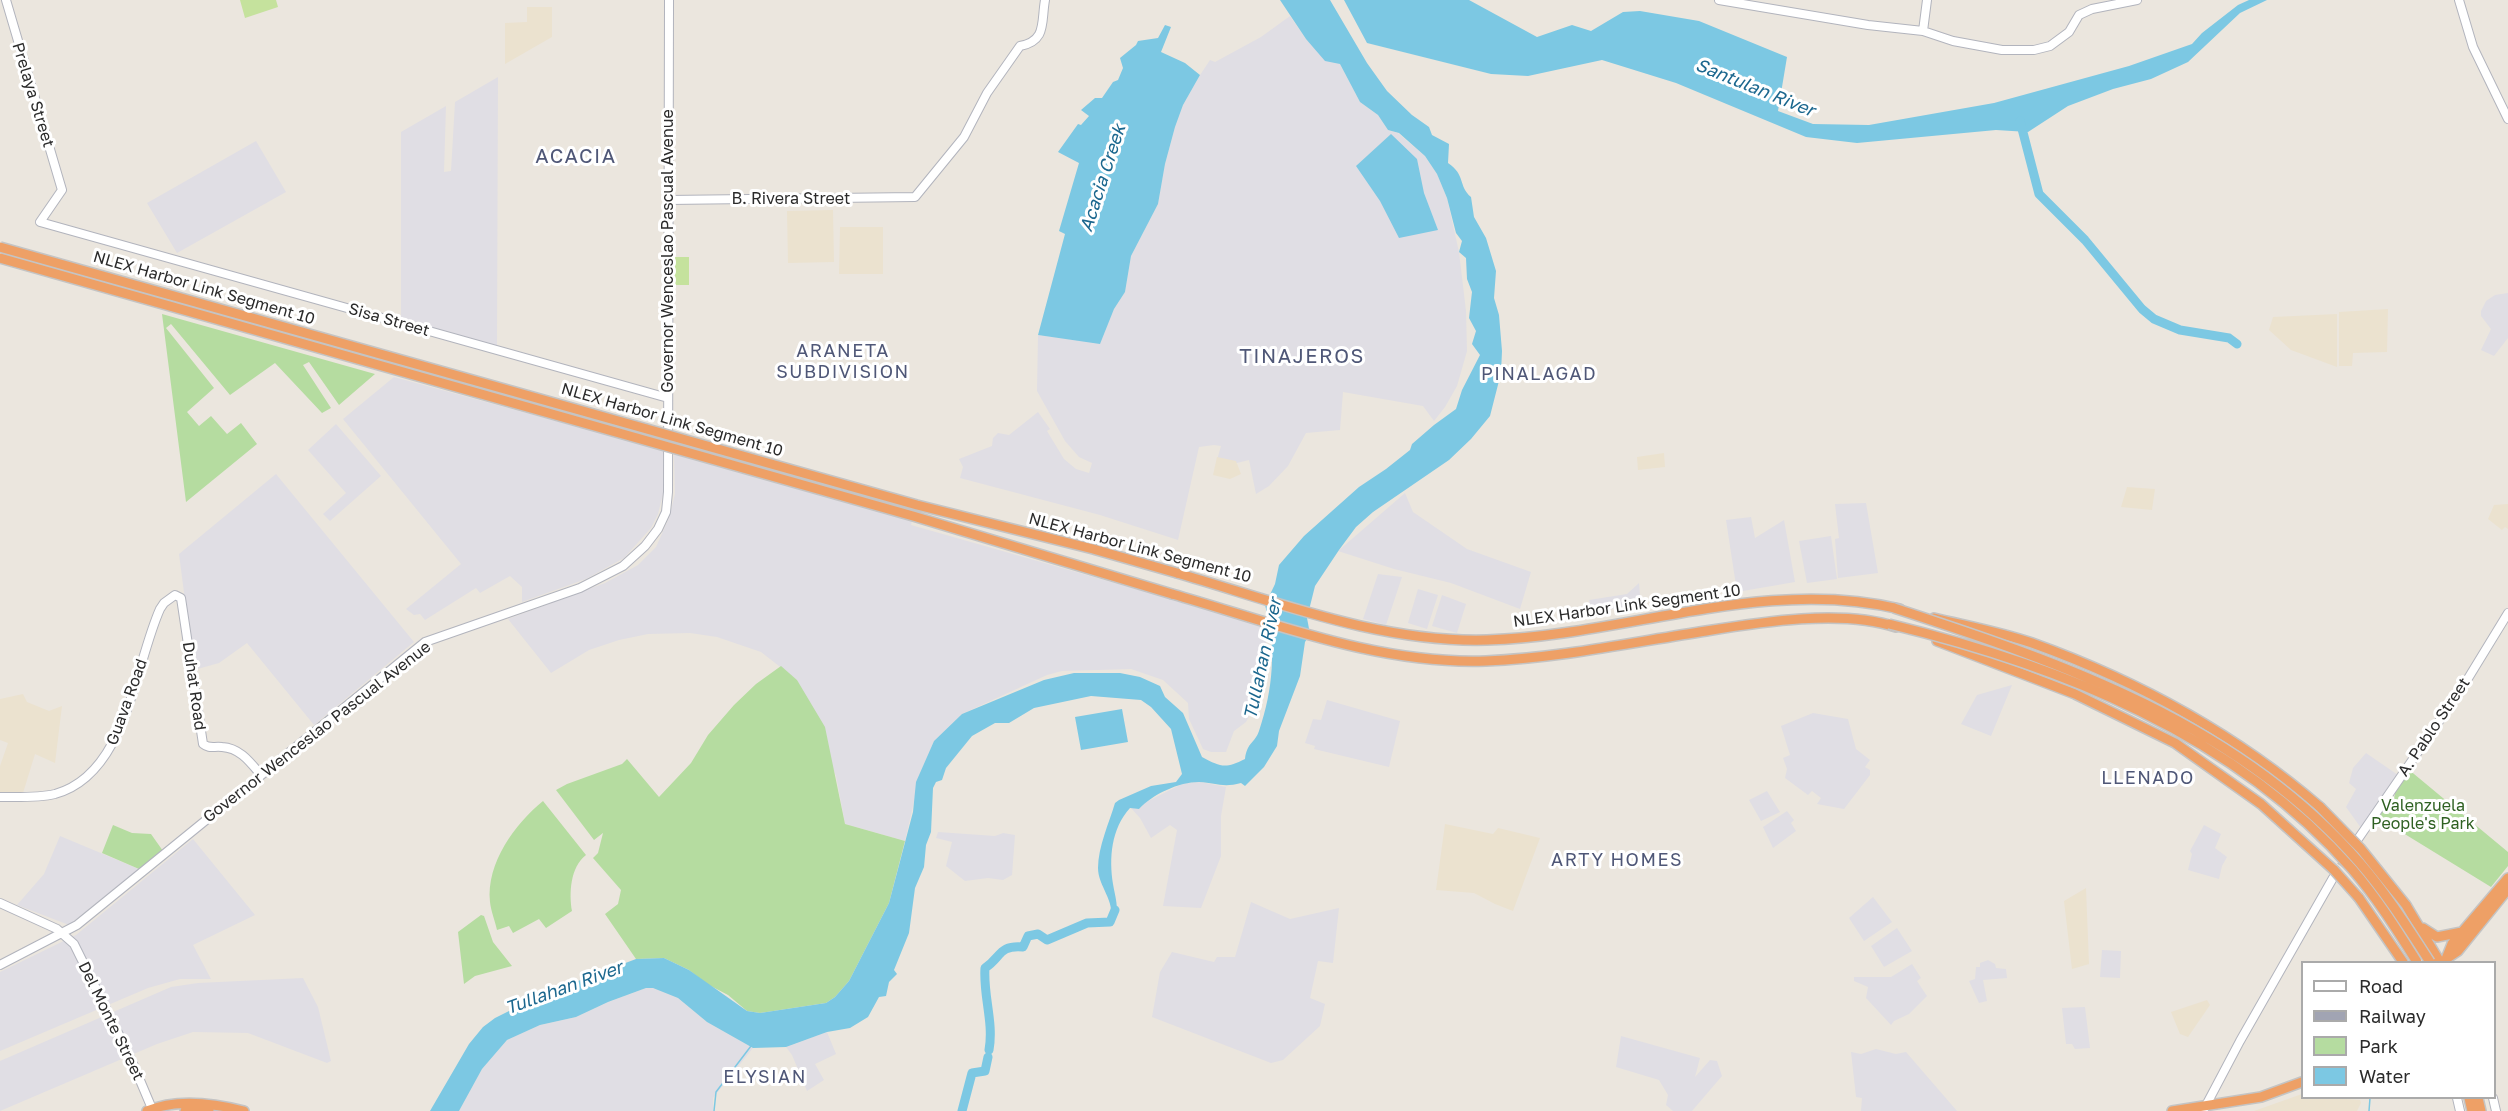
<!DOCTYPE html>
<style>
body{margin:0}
#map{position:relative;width:2508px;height:1111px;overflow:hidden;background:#ebe6de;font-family:"Golos Text",sans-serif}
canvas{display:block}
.legend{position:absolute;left:2301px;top:961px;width:195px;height:138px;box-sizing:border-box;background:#fff;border:2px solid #aaa;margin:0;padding:8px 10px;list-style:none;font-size:18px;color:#2b2b2b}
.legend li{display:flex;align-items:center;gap:12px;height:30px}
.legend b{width:30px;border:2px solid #aaa}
</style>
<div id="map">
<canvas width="2508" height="1111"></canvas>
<ul class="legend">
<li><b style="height:8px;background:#fff"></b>Road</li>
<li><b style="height:8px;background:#a1a4b3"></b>Railway</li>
<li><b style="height:16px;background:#b5dca0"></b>Park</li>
<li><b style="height:16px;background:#7cc8e3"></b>Water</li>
</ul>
</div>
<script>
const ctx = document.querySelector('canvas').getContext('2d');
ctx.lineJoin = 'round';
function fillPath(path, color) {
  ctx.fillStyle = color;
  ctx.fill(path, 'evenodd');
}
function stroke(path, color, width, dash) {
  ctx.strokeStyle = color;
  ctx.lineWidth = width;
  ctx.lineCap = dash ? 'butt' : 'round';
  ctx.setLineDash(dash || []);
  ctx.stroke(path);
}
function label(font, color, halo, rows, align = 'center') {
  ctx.font = font + ' "Golos Text",sans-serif';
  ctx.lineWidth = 6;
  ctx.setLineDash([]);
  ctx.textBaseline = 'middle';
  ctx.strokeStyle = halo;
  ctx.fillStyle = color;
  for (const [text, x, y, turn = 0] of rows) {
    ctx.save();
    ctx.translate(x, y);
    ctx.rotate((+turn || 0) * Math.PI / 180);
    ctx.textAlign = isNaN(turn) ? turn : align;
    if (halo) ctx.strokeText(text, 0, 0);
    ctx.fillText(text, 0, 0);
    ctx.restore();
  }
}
fillPath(new Path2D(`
 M1290 16 1306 39 1340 64 1360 102 1378 115 1388 130 1398 133 1425 156 1437 174 1447 198 1459 252 1466 311 1467 351 1457 386 1445 407 1434 421 1423 406 1343 392 1340 430 1306 433 1288 466 1269 486 1256 494 1249 460 1233 464 1217 460 1221 446 1214 445 1199 447 1178 540 1100 515 960 478 963 467 959 459 992 446 993 438 998 433 1009 435 1038 412 1050 429 1047 431 1064 459 1076 469 1089 473 1092 463 1079 457 1065 441 1037 391 1038 335 1100 343 1114 309 1125 292 1131 256 1158 204 1165 164 1175 127 1183 105 1200 75 1210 60 1215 62 1261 37Z
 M498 77 497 346 401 319V132L446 106 444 172 451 171 455 102Z
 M256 141 286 192 177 253 147 203Z
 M2508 293V338L2494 356 2481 350 2491 329 2481 316V311L2486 301 2495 295Z
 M394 377 663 450V494L658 514 651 528 624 558 586 579 522 602V587L510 576 480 593 476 588 425 620 420 614 414 615 406 609 461 564 343 419Z
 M336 424 381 476 330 521 323 514 346 493 308 450Z
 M674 453 912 521 911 525 1266 626V666L1261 695 1246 722 1234 731 1226 752H1211L1203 749 1189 719 1188 703 1163 680 1131 669 1062 671 1047 675 962 714 934 741 921 771 905 841 845 824 836 776 797 680 761 652 717 637 690 633 648 634 619 640 589 650 551 673 508 619 605 583 638 565 656 547 669 518 675 494Z
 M276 474 414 642 314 725 247 643 219 663 194 670 179 554Z
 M1405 493 1413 512 1467 549 1531 572 1520 609 1451 583 1394 569 1338 551Z
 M1866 503 1878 573 1838 578 1835 539 1839 538 1835 504Z
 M1751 517 1755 538 1784 520 1795 582 1737 592 1726 520Z
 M1831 536 1837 579 1807 583 1799 541Z
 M1378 574 1402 577 1386 625 1363 619Z
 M1639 583 1641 605 1591 612 1589 600 1627 594Z
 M1418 589 1438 595 1427 629 1408 623Z
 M1442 595 1466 604 1457 633 1432 626Z
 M2012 685 1991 736 1961 724 1977 695Z
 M1327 700 1400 721 1389 767 1314 749 1315 746 1305 743 1313 719 1321 720Z
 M1813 713 1848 719 1856 749 1870 760 1865 767 1870 770V775L1844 809 1817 804 1821 798 1812 791 1808 795 1785 778 1787 769 1783 758 1790 755 1781 726Z
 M2366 753 2398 775 2361 828 2346 807 2356 789 2349 783 2353 768Z
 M1201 782 1226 787 1221 816V856L1201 908 1163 906 1177 830 1170 825 1151 838 1140 818 1131 808 1139 809 1146 802 1184 783Z
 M1767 791 1780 812 1761 821 1749 800Z
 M1787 811 1794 820 1791 823 1796 831 1773 848 1763 827Z
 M2204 825 2221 834 2215 848 2227 857 2222 866 2219 879 2188 870 2192 854 2190 851Z
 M938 832 995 836 1003 833 1015 835 1012 875 1003 880 988 878 965 881 946 866 952 842 936 838Z
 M60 836 139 869 69 925 17 905 44 874Z
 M193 839 255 915 193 945 211 979H180L148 988 0 1051V972L76 935Z
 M1873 897 1892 922 1864 941 1849 918Z
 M1251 902 1290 919 1339 908 1333 963 1318 961 1310 998 1325 1004 1320 1026 1283 1060 1271 1063 1152 1017 1160 972 1172 952 1214 962 1217 957H1235Z
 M1897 928 1912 951 1884 967 1871 946Z
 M2102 950 2121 951 2120 978 2100 977Z
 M1988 960 1995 964 1996 968 2006 969 2007 978 1983 980 1987 1001 1979 1003 1969 981 1975 979 1976 967H1980V963Z
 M1912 964 1921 978 1917 981 1927 996 1909 1014 1894 1021 1891 1025 1866 998 1868 987 1854 981V977H1891Z
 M303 978 318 1007 331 1061 327 1063 248 1033 193 1032 157 1044 0 1111V1061L171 987 198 983Z
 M646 988H653L678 998 707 1022 753 1048 713 1098V1111H459L482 1069 507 1040 540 1025 576 1017 608 1002Z
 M2085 1007 2090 1048 2075 1049 2072 1044H2066L2062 1008Z
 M827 1032 836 1054 815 1064 824 1080 807 1091 792 1055 786 1047Z
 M1621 1036 1700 1058 1695 1077 1710 1060 1717 1061 1722 1076 1692 1111H1673L1666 1105 1668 1095 1659 1080 1616 1067Z
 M1876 1049 1896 1054 1906 1052 1957 1111H1861L1862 1098 1856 1097 1851 1052 1861 1054Z`), '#e0dee4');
fillPath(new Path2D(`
 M527 7H552V37L505 64V23L527 22Z
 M833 210 834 262 788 263 787 211Z
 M840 227H883V274H839Z
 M2388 309 2387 352 2353 353 2352 366H2339V312Z
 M2337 314V367L2291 350 2269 330 2273 317Z
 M1664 453 1665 467 1638 470 1637 457Z
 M1217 457 1236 461 1241 474 1230 479 1213 475Z
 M2127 487 2155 489 2152 510 2121 507Z
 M2508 504V529L2505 527 2502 530 2488 519 2494 505Z
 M23 694 27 702 49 711 62 706 55 763 35 754 23 793 0 792V766L8 743 0 740V699Z
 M1445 824 1493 834 1498 828 1540 838 1513 911 1495 904 1474 893 1436 890Z
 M2086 888 2089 964 2072 969 2064 901Z
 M2207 1000 2210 1005 2188 1037 2180 1034 2171 1012Z
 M2302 1094V1098H2333L2360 1100 2361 1103 2357 1111H2254Z`), '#ebe2cf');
fillPath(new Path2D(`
 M162 314 375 374 339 405 309 362 303 365 331 408 322 413 275 363 230 395 171 324 166 328 214 388 187 412 199 426 211 416 227 434 241 423 257 444 186 502Z
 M781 666 797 680 825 727 845 824 905 841 889 903 849 981 835 997 826 1003 760 1013 747 1011 728 995 707 984 689 970 664 958 636 959 605 914 618 904 621 890 593 858 598 853 603 833 594 840 556 790 567 784 622 764 627 759 659 797 691 763 708 735 734 705 756 684Z
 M2408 769 2508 852V866L2491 887 2377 817 2387 801 2393 802 2395 794 2393 792Z
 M543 801 586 855C570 867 569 894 572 911L546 928 539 919 513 933 509 926 497 930C495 921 491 911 490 902 486 863 515 824 543 801Z
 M113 825 132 833 151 834 163 851 139 869 102 853Z
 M481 915 484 916 493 942 512 966 475 976 464 984 458 932Z`), '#b5dca0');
fillPath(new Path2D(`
 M240 0H276L278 7 245 18Z
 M675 257H689V285H674Z`), '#c5e29d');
fillPath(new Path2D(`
 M1280 0H1330L1367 63 1387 91 1412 115 1429 127 1432 135 1449 144 1448 163C1466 175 1458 186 1471 197L1474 217 1486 238 1496 271 1494 298 1499 315 1502 351 1501 373 1490 416 1471 439 1449 460 1373 512 1356 527 1339 550 1315 586 1307 618 1310 634 1305 642 1300 676 1279 731 1277 746 1264 767 1245 786 1241 783C1223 788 1216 783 1199 782 1179 782 1153 794 1139 809L1130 808C1111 829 1109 858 1113 884 1115 897 1120 909 1114 922L1110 919C1116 902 1098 886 1098 868 1098 847 1109 823 1115 803L1119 800 1151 786 1176 782 1182 774 1171 729 1151 707 1141 700 1091 696 1034 708 1009 723H995L972 736 946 768 942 780 936 782 933 788 931 832 926 845 924 867 915 888 909 933 894 970 897 974 889 982 886 996 879 997 868 1017 850 1028 827 1032 786 1047 753 1048 707 1022 678 998 653 988H646L608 1002 576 1017 540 1025 507 1040 482 1069 459 1111H430L469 1044 483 1027 495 1018 509 1011 557 997 578 981 636 959 664 958 689 970 747 1011 760 1013 826 1003 835 997 849 981 889 903 913 812 916 782 934 741 962 714 1044 680 1074 673H1120L1140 677 1160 686 1165 697 1183 713 1202 757C1221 767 1225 769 1245 759 1247 742 1255 743 1259 731 1273 690 1277 647 1265 605L1275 584 1279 565 1304 536 1359 487 1386 469 1410 450 1412 444 1434 425 1456 409 1462 390 1480 355 1472 344 1476 331 1469 318 1472 292 1467 279 1466 258 1459 252 1462 241 1456 233 1447 198 1437 174 1425 156 1399 133 1388 130 1378 115 1360 102 1340 64 1325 61 1306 39Z
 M1344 0H1469L1537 37 1572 25 1591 31 1623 12 1640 11 1699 21 1787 57 1778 111 1813 124 1869 125 1994 103 2129 66 2192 44 2202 33 2238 5 2249 0H2267L2240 13 2188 62 2151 79 2113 89 2068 106 2028 132 1996 130 1857 143 1806 137 1676 83 1602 60 1528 76 1491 74 1367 43Z
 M1165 25 1171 27 1161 52 1185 63 1200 75 1183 105 1175 127 1165 164 1158 204 1131 256 1125 292 1114 309 1100 344 1038 335 1065 234 1059 231 1079 163 1058 152 1078 124 1081 125 1089 116 1081 110 1095 98H1102L1113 82 1118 80 1123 68 1120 58 1136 45 1138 41 1158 38Z
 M1391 134 1417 159 1424 193 1438 230 1399 238 1380 201 1356 166Z
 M1122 709 1128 742 1081 750 1075 717Z`), '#7cc8e3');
stroke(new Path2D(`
 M714 1111 716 1092 751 1046
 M2369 1111 2370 1098`), '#7cc8e3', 1.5);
stroke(new Path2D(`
 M2020 121 2039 194 2085 240 2142 309 2154 319 2180 330 2229 338 2237 344
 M989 1050C994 1022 983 996 985 968 1002 957 998 945 1023 947L1028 936 1038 934 1047 940 1087 923 1110 922 1115 910
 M962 1111 972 1073 985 1071 988 1057`), '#7cc8e3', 9);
stroke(new Path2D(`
 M2334 876 2358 839`), '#c5c1ba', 8, [8, 4]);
const secondary = new Path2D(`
 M6 0 62 190 40 222 668 398
 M1719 0 1868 25 1923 31 1953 41 2002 50H2034L2050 46 2069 32 2079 15 2092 9 2137 0
 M2459 0 2473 47 2508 119
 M1923 31 1927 0
 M668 200 915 197 964 137 987 93 1020 46C1047 41 1041 22 1045 0
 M0 797C18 797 38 798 55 794 127 774 134 667 160 609L164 603 175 595 181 598 203 744C209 749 214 746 222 747 240 748 250 762 261 775
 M2358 839 2464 685 2508 613
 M0 903 57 929 74 944 131 1059 153 1111
 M0 965 77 925 425 642 580 588 623 566 645 546 658 529 666 512 668 492 669 0
 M2457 1098 2460 1111
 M2493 1098 2496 1111
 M2203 1111 2240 1041 2333 878`);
const highway = new Path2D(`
 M1177 573C1277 602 1381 643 1487 640 1625 636 1763 576 1900 609
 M1172 594C1274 623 1379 665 1486 661 1560 658 1634 642 1706 631 1761 622 1842 609 1896 627
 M1934 618C1967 626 2000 632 2032 643 2138 681 2235 734 2320 807
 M1937 641 2075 694 2175 743 2261 804 2334 870
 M2359 898 2403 962
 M2406 905 2440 962
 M2423 928 2437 937 2462 932
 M2446 959 2452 944 2508 878
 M2446 959 2458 951 2508 889
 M2469 1098 2472 1111
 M2478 1098 2481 1111
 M147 1111C177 1098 213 1103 244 1111
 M185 1111H209
 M2172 1111 2261 1097 2302 1082`);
stroke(secondary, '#b2b4bd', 10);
stroke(highway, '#c4c4c4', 12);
stroke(secondary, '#fff', 8);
stroke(highway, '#eea066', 9);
stroke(new Path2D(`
 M0 246 455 377 649 430`), '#a1a4b3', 1.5);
const highwayBridge = new Path2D(`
 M0 247 917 505 1093 549 1177 573
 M0 258 913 516 1172 594
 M1894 608C2063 663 2239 724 2359 862 2386 893 2408 928 2430 962
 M1889 624C2059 665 2234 734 2352 869 2377 898 2397 930 2417 962
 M2320 807 2361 849 2406 905
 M2334 870 2359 898`);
stroke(highwayBridge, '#c4c4c4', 12, []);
stroke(highwayBridge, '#eea066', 9);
label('16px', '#2b2b2b', '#fff', [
 ["Prelaya Street",33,95,73],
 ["B. Rivera Street",791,199],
 ["Governor Wenceslao Pascual Avenue",668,251,-90],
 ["NLEX Harbor Link Segment 10",204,288,16],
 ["Sisa Street",389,320,16],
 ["NLEX Harbor Link Segment 10",672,420,16],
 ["NLEX Harbor Link Segment 10",1140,548,15],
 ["NLEX Harbor Link Segment 10",1627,606,-8],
 ["Duhat Road",194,686,82],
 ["Guava Road",127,702,-70],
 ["A. Pablo Street",2434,727,-56],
 ["Governor Wenceslao Pascual Avenue",317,732,-38],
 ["Del Monte Street",111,1021,64]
]);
label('16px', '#2f6122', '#fff', [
 ["Valenzuela",2423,806],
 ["People's Park",2423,824]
]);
label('italic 18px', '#1b678e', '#fff', [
 ["Santulan River",1755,88,22],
 ["Acacia Creek",1103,178,-72],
 ["Tullahan River",1263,659,-78],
 ["Tullahan River",564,988,-20]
]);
ctx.letterSpacing = '1.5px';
label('18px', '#4f5777', '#fff', [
 ["ARANETA",843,351],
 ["SUBDIVISION",843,372],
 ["PINALAGAD",1539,374],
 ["LLENADO",2148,778],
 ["ARTY HOMES",1617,860],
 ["ELYSIAN",765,1077]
]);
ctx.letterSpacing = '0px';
ctx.letterSpacing = '1.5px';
label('20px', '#4f5777', '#fff', [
 ["ACACIA",576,157],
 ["TINAJEROS",1302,357]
]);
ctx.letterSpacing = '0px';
</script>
